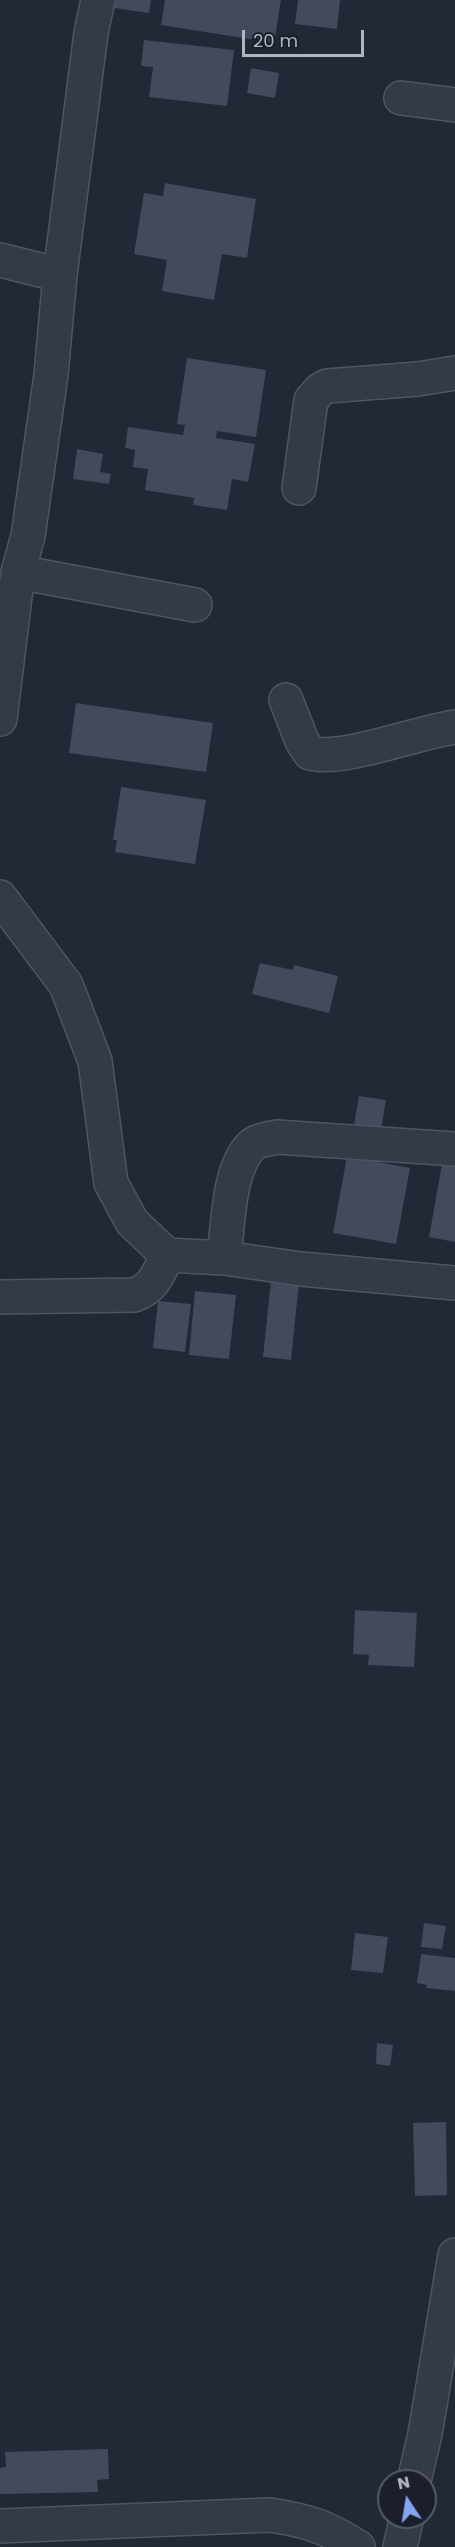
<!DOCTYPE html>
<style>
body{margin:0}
#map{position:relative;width:455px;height:2547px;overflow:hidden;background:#212836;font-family:Poppins,sans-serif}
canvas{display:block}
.north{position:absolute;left:377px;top:2469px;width:60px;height:60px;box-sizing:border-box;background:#1a1f2b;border:2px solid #565b68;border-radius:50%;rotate:348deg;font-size:16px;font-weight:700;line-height:24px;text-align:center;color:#afb5c3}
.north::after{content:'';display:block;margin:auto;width:21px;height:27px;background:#85a4f2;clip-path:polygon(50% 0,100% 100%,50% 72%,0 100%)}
.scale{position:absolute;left:242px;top:30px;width:122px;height:27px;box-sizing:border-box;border:3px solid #afb5c3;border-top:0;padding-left:8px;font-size:18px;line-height:21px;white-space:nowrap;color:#afb5c3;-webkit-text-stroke:4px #1a1f2b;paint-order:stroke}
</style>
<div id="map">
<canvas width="455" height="2547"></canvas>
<div class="north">N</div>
<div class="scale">20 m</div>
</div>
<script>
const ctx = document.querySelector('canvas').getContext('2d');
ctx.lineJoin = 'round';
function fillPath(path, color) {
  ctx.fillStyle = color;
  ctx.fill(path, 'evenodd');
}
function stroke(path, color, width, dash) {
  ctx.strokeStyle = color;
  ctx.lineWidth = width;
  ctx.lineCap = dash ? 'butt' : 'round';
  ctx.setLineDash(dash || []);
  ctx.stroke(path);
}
fillPath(new Path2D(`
 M108 0H151L149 13 107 7Z
 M165 0H281L274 43 161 25Z
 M298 0H340L337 29 295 24Z
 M144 40 234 50 227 106 149 97 153 67 141 66Z
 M251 68 279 73 275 98 247 93Z
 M165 183 256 199 247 258 222 254 214 300 162 291 167 260 134 254 144 193 163 196Z
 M187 358 266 370 256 437 217 431 216 438 255 444 248 482 232 479 227 510 193 505 194 498 145 490 148 469 133 467 135 450 125 448 128 427 183 435 185 425 177 424Z
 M77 449 103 454 100 472 111 474 109 484 73 479Z
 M76 703 213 723 206 772 69 753Z
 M121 787 206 800 195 864 115 852 117 840H113Z
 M260 963 293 970 294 965 338 976 329 1013 252 994Z
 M359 1096 386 1100 381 1130 354 1125Z
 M444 1153 455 1155V1242L429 1237Z
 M347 1156 410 1168 396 1244 333 1233Z
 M271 1280 299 1283 291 1360 263 1357Z
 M195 1291 236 1295 229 1359 189 1355Z
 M158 1301 191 1304 185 1352 153 1348Z
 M355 1610 417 1613 414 1667 368 1665 369 1655 353 1654Z
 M424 1923 446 1926 442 1949 421 1947Z
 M355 1933 388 1937 383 1973 351 1970Z
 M421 1954 455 1958V1991L426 1988 427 1985 417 1983Z
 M377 2043 393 2045 390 2066 376 2064Z
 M446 2122 447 2195 415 2196 413 2123Z
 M108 2449 109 2479 97 2480 98 2492 0 2494V2468L6 2467 5 2452Z`), '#424a5b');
const minor = new Path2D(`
 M401 98 455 105
 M0 260 60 275
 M299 488 311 400 320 390 327 386 418 379 455 373
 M18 572 195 605
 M286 700 302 741 310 753C342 762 417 732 455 727
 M0 719 18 572 28 536 51 375 60 275 91 33 98 0
 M0 897 66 985 95 1061 111 1183 132 1222 167 1255
 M224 1258C228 1226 228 1170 251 1146 257 1140 269 1139 277 1137L455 1149
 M0 1297 134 1295C154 1288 159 1273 167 1255L224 1258 301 1269 455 1283
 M414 2481 425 2434 455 2255
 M0 2526 270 2515C309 2521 324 2526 358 2547
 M400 2547 407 2517`);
stroke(minor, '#4f5561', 36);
stroke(minor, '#343a47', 33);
</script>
